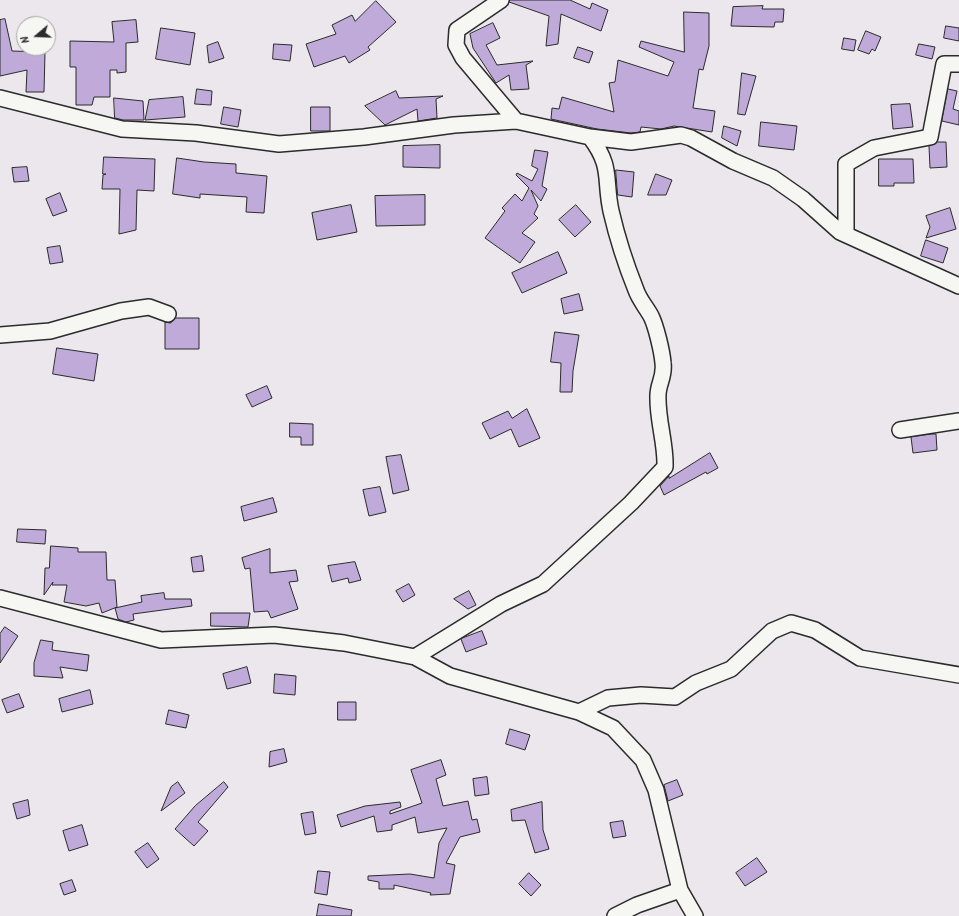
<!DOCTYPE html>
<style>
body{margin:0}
#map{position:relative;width:959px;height:916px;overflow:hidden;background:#ebe7ed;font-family:Kalam,sans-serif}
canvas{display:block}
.north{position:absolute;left:16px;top:16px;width:40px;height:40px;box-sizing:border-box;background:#f6f6f2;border:1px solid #a5a5a2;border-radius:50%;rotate:251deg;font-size:11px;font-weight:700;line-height:16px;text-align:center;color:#2b2b2b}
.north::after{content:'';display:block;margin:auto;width:14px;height:18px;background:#2b2b2b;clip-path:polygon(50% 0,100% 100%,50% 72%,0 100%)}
</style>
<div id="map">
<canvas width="959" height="916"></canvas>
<div class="north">N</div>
</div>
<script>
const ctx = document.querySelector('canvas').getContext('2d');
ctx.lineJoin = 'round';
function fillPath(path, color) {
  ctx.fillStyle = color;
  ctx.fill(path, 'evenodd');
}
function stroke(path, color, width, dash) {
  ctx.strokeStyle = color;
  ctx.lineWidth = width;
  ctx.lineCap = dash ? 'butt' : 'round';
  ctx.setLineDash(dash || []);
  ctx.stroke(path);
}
const building = new Path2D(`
 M510 0H570L590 9 592 3 608 10 601 31 561 14 558 44 546 46 549 16 509 2Z
 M376 1 396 22 368 47 370 50 349 63 345 56 314 67 306 44 336 34 332 25 352 15 355 21Z
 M763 6 762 9H784L783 22H775L774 27 731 26 733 7Z
 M684 12 709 13V46L703 70 699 69 693 108 715 111 712 132 674 126 661 129 641 127 640 132 631 133 597 129 551 119 552 108 559 109 562 97 614 112 609 83 615 82 618 60 668 76 674 62 639 47 641 41 684 52Z
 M5 19 12 51 45 52 44 92H26L27 70 0 76V20Z
 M136 20 138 42 126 43V72L117 73V70H110V97H94L92 105H76V67H70V41L114 42 112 22Z
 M493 23 500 38 486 45 497 65 533 61 526 65 529 89 511 90 509 75 496 83 473 48 470 34Z
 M946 26 959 28V41L944 38Z
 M161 28 195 33 190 65 156 59Z
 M866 31 881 37 875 51 872 49 869 54 858 50Z
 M844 38 856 40 854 51 842 49Z
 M218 42 224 58 209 63 207 46Z
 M274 44 292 45 290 61 273 59Z
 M919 44 935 47 932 59 916 55Z
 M578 47 593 52 589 63 574 58Z
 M742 73 756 76 745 115 738 114Z
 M197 89 212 91 211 105 195 104Z
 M948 89 957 91 953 109 959 111V125L942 121Z
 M396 91 399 98 443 96 436 99 437 118 418 121 417 109 385 125 365 106Z
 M183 97 185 117 145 120 149 100Z
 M114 98 143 101 144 120H123L115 118Z
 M910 104 913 127 893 129 891 105Z
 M224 107 241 110 238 127 221 124Z
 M311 107H330V131H311Z
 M761 122 797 126 794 150 759 146Z
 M724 126 741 131 737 146 722 138Z
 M937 142H946L947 167 930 168 929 146Z
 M440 145V168L403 167V146Z
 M535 150 548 152 542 186 547 189 541 201 531 190 538 206 534 214 538 218 522 233 535 242 520 263 485 238 505 211 502 208 515 194 522 201 529 188 516 175 517 173 532 181 538 169 532 166Z
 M104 157 155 159 154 191 137 190 136 230 119 234 120 189H102L103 175 106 174H103Z
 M177 158 204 162 236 164V173L267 176 264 213 246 212 247 197 200 194V198L173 194Z
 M879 159H913L914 183H894V186H879Z
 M27 167 29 181 14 182 12 168Z
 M616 170 634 172 632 197 618 195Z
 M656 174 672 180 666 195H648Z
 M60 193 67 211 53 216 46 199Z
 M425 195V225L376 226 375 196Z
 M351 205 357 232 317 240 312 213Z
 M576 205 591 222 575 237 559 220Z
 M950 208 956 229 926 238 930 227 926 216Z
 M926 240 948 248 943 263 921 256Z
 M60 246 63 262 50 264 47 248Z
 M558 252 567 273 522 293 512 273Z
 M579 294 583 310 564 314 561 299Z
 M176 318H199V349H165V322L170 323Z
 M555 332 579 335 573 371 572 392H560L561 363 551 362Z
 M57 348 98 354 94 381 53 374Z
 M267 386 272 398 252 407 246 395Z
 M527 409 540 438 519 447 511 429 490 439 482 423 508 411 512 418Z
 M290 423 313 424V445H301V437H290Z
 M932 434H936L937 450 913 453 911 437Z
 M710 453 718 468 707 474 706 472 664 495 660 486 669 476V478Z
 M401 455 409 490 393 494 386 457Z
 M380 487 386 512 369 516 363 490Z
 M273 498 277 512 244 521 241 507Z
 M18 529 46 530 45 544 17 542Z
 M51 546 78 548V552H106L107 580H115L117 607 102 613 99 603 86 606 64 602 67 585H52L53 582 44 595 45 568H49Z
 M270 549V573L296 570 298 581 289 582 298 609 271 618 268 611 254 612 250 568 245 569 242 558Z
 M202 556 204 571 193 572 191 558Z
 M355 562 361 580 349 583 348 578 332 582 328 566Z
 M409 584 415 595 403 602 396 591Z
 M469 591 476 605 468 609 454 599Z
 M164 593 165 599H191L192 606 133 614 134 620 126 622 118 619 115 608 142 602 141 596Z
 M211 613H250L248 627 211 626Z
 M5 627 18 636 0 663V634Z
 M482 631 487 644 466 652 461 639Z
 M41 640 53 642 52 650 89 655 87 671 60 667 63 678 34 676V663Z
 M247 667 251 683 227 689 223 674Z
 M275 674 296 676 295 695 274 693Z
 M90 690 93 704 62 712 59 699Z
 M19 694 24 707 7 713 2 700Z
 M338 702H356V720H338Z
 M169 710 189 715 186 728 166 724Z
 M510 729 530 735 525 750 506 744Z
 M284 749 287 762 269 767 270 752Z
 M441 760 446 775 436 779 443 806 468 801 472 820 477 819 480 832 460 837 446 863 455 865 450 894 430 895 431 893 394 885V889H379V882L368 880V876L410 874 434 878 439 843 447 828 418 833 415 817 392 825V830L377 832 374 816 341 827 337 815 365 806 400 802 401 807 390 811V814L422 803 411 770Z
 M487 777 489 794 475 796 473 779Z
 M677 780 683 795 668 801 664 785Z
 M178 782 185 793 161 811 171 787Z
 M224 782 228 787 198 822 208 831 194 846 175 829 195 806Z
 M28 800 30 815 17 819 13 804Z
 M542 802 543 830 549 849 535 853 525 820 512 821 511 810Z
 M313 812 316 833 305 835 301 814Z
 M623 821 626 836 613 838 610 823Z
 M82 825 88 845 69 851 63 831Z
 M148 843 159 859 147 868 135 852Z
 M757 858 767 872 745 886 736 873Z
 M318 871 330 872 327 895 315 893Z
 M529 873 541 885 531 896 519 884Z
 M72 880 76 891 64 895 60 884Z
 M319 904 352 910 351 916H317Z`);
fillPath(building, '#bfaad9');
stroke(building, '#2b2b2b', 1);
const minor = new Path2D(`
 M501 0 457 30 456 45 463 58 516 121
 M0 98 122 129 196 133 279 144 364 137 454 125 516 121 590 137 631 142 681 135 691 138 733 161 773 178 803 199 840 232 959 286
 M846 234V164L874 148 930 137 944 64H959
 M0 335 50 331 121 311 149 307 168 314
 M900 430 959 421
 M0 598 161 640 274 635 344 643 415 657 450 676 579 712 613 728 643 760 656 790 680 890 695 916
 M415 657 501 604 543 584 631 503 665 467C666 443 657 420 658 395 658 384 665 376 663 363 662 351 656 326 651 316 646 307 639 299 636 290 626 265 617 237 611 211 604 179 613 167 590 137
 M579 712 608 698 641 695 675 697 696 683 731 669 772 631 791 623 815 630 860 658 959 675
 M615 916 637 905 680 890`);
stroke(minor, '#2b2b2b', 18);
stroke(minor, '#f6f6f2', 15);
</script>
